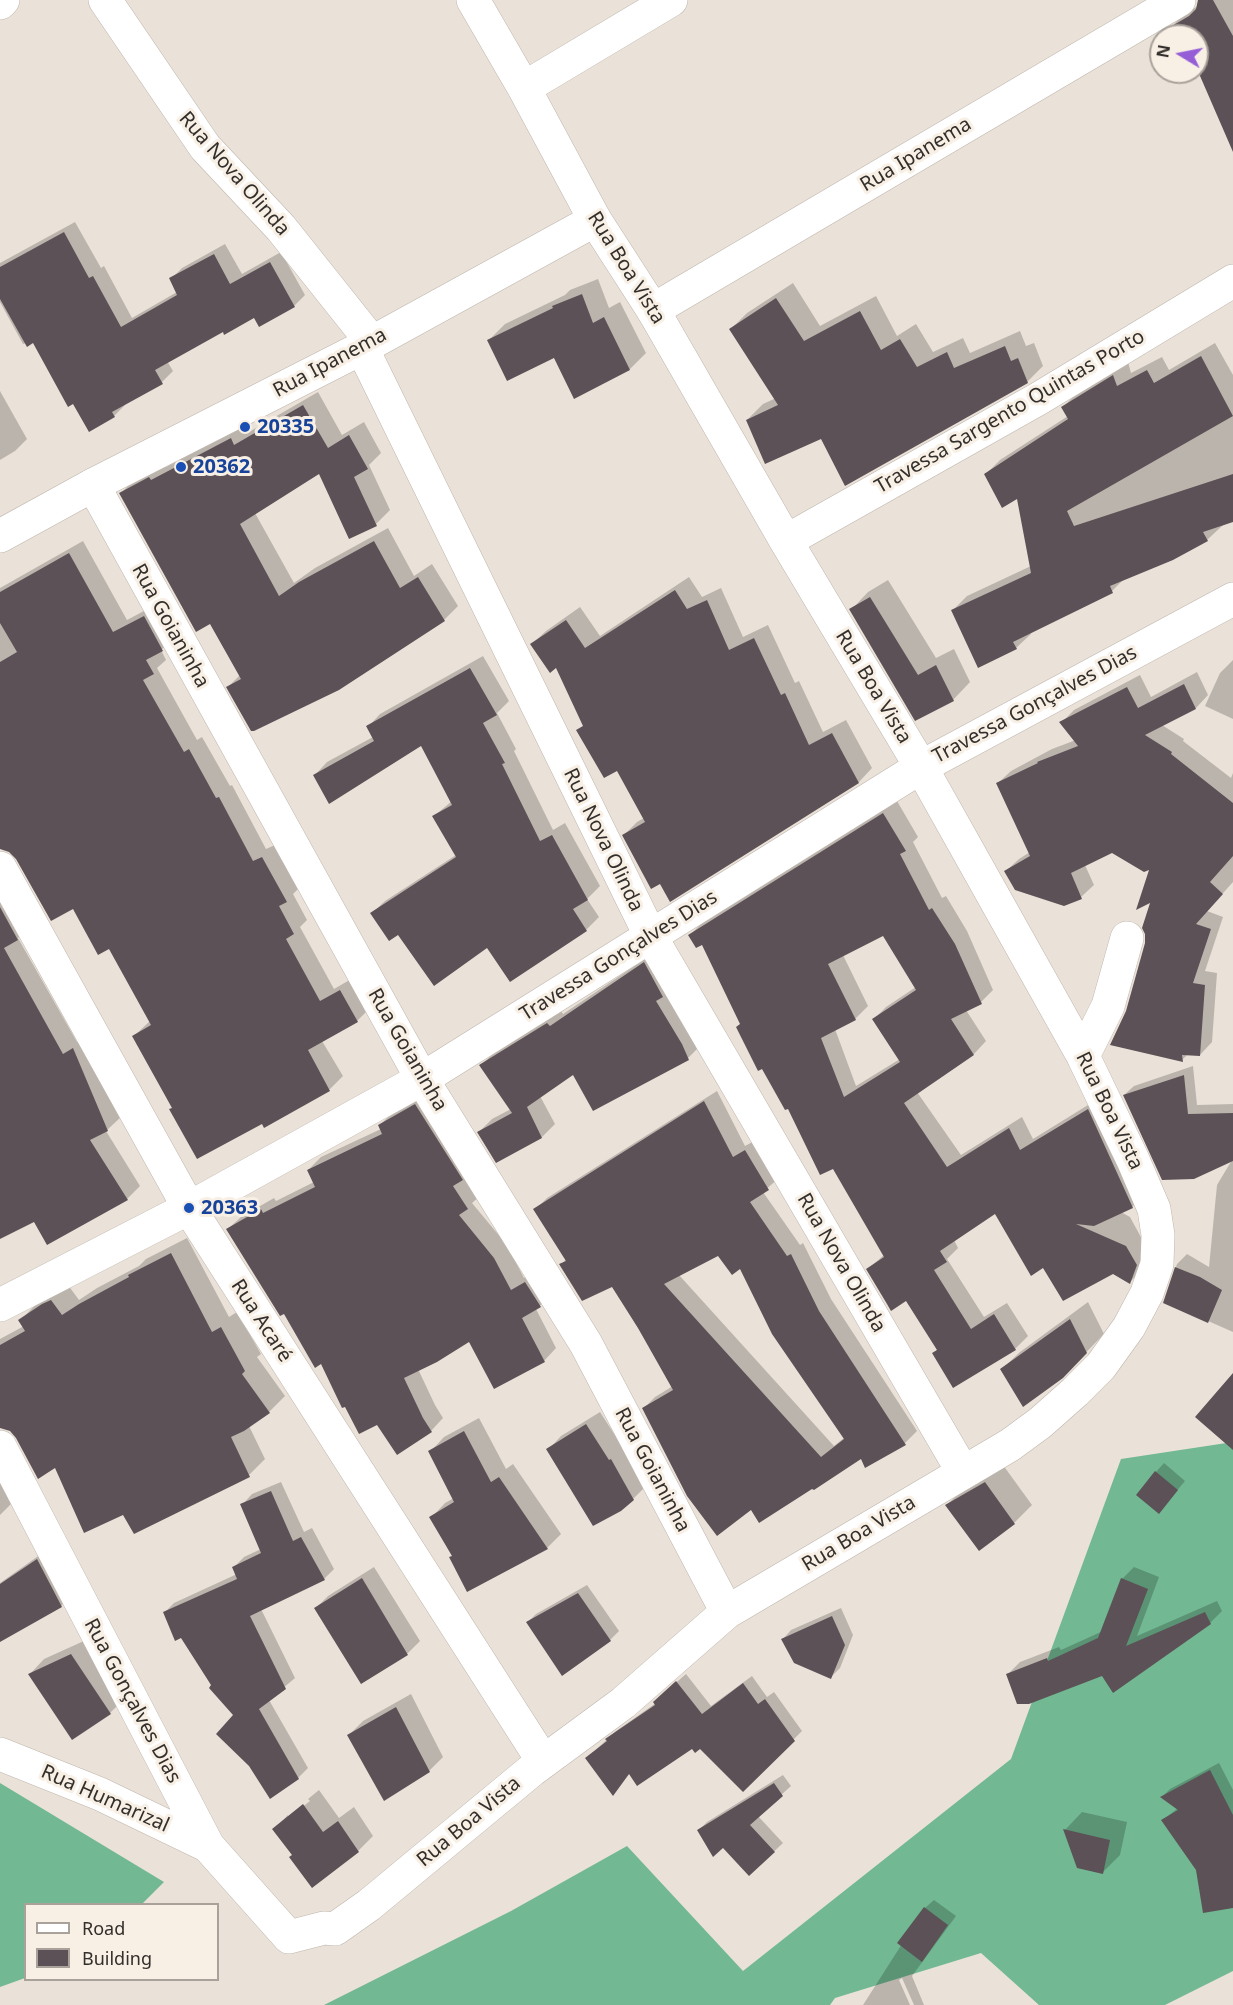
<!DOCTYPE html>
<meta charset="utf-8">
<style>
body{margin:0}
#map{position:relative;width:1233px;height:2005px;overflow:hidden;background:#eae2d8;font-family:"Noto Sans",sans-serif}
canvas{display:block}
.legend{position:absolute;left:24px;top:1903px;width:195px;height:78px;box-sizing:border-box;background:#f8efe5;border:2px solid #a9a29b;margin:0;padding:8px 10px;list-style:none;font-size:18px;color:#332f2c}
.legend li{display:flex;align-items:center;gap:12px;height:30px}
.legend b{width:30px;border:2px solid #a9a29b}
.north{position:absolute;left:1149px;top:24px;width:60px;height:60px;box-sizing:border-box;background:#f8efe5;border:2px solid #a9a29b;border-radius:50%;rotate:280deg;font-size:16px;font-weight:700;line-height:24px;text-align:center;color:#332f2c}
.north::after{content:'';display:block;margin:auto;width:21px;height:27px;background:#955ed6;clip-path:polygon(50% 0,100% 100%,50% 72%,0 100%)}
</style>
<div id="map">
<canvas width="1233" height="2005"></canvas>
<ul class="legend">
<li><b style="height:8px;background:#fff"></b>Road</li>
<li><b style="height:16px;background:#5c5156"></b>Building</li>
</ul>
<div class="north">N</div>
</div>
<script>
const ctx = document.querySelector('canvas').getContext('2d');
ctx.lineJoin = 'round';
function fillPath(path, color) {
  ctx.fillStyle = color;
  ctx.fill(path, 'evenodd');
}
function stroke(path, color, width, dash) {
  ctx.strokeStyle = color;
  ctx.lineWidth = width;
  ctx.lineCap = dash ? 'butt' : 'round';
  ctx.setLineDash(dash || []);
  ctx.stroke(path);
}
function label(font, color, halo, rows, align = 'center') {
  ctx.font = font + ' "Noto Sans",sans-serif';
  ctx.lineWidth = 6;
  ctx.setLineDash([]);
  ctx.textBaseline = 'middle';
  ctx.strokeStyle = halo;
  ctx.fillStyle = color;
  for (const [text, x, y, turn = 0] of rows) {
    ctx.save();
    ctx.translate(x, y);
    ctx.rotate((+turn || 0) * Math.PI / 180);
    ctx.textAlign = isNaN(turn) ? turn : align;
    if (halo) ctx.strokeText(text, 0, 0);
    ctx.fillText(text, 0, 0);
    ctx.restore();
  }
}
fillPath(new Path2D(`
 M1233 1442V1971L1165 2005H1039L981 1953 835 1998 830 2005H324L511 1911 627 1846 743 1971 1011 1759 1121 1459Z
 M0 1783 164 1882 142 1904H26L25 1978 0 1987Z`), '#72b893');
fillPath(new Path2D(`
 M1199 0H1233V101L1197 65V36H1173L1169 29 1183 15 1198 6Z
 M75 222 101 268 104 266 132 318 177 292 171 279 182 268 225 244 242 274 281 252 305 295 294 306 255 316 223 330 167 361 173 371 162 382 124 403 125 405 114 416 34 341 23 344 0 302V263Z
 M598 279 609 308 620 302 646 353 630 369 575 397 554 356 489 340 505 324 565 295 570 290Z
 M793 283 820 326 876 296 897 336 916 324 933 352 963 338 970 353 1020 331 1026 346 1034 343 1043 366 1027 382 821 437 747 420 763 404 776 398 731 329 747 313Z
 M1215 343 1233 375V520L1222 526 1207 540 1172 558 1126 577 1112 591 1030 632 1031 634 1016 648 953 610 967 596 1031 566 1018 497 986 474 1000 460 1068 416 1063 407 1077 393 1128 362 1131 373 1162 357 1169 370Z
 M0 391 27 439 15 451 0 460Z
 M318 392 342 435 364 422 381 453 369 465 390 510 376 524 319 472 255 513 294 583 315 568 388 528 414 576 432 564 458 606 444 620 228 687 240 675 211 622 121 493 135 479 164 464 166 467 245 425 249 432Z
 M83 541 127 620 157 604 176 636 161 650 166 660 157 668 197 740 202 737 230 786 232 785 266 849 275 845 299 888 293 894 307 920 300 927 334 989 353 978 370 1008 357 1021 322 1041 343 1076 330 1089 265 1126 263 1122 173 1107 134 1036 150 1021 110 947 73 907 10 850 0 848V588Z
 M689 577 702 597 721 588 743 637 768 625 795 683 799 681 823 732 846 720 872 768 859 782 660 882 624 835 637 822 644 818 617 769 578 730 584 725 557 666 532 644 546 631 580 607 600 636Z
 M888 580 936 658 954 649 970 682 953 700 916 719 851 610 868 592Z
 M483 656 509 701 497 713 516 749 514 751 553 830 565 823 600 886 587 899 599 917 586 930 511 980 488 946 398 933 372 913 385 901 456 855 434 816 452 801 422 744 315 775 327 762 373 737 368 727 380 714Z
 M1233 660V719L1205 706 1220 673Z
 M1197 672 1208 695 1196 708 1162 725 1184 739 1183 741 1231 778 1233 773V882L1207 911 1223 917 1205 971 1217 973 1212 1042 1200 1055 1188 1054 1182 1060 1147 943 1153 900 1152 867 1112 851 1085 865 1094 885 1081 897 1006 871 1019 859 1030 852 998 783 1011 771 1052 749 1076 740 1061 723 1074 710 1140 675 1151 697Z
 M897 801 918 837 913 842 942 898 946 896 967 931 993 990 981 1002 966 1010 986 1041 974 1054 917 1092 961 1155 1022 1117 1033 1139 1101 1097 1145 1194 1132 1207 1121 1212 1130 1217 1149 1252 1143 1269 1130 1282 1113 1272 1043 1266 996 1212 954 1240 958 1248 947 1259 984 1317 1007 1303 1028 1336 1015 1349 934 1353 938 1349 907 1298 868 1269 885 1254 833 1167 789 1107 742 1023 703 943 690 935 703 922ZM883 934 916 987 886 1007 874 1019 900 1059 856 1086 835 1029 855 1019 868 1006 843 955Z
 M0 870 31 925 18 938 77 1042 86 1036 121 1117 106 1131 140 1186 127 1199 35 1220 0 1238Z
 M657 951 701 1045 688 1058 573 1073 540 1096 555 1124 542 1137 496 1161 479 1132 492 1119 511 1109 481 1065 494 1053 561 1011 563 1014Z
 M1193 1066 1197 1105 1233 1104V1332L1165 1302 1177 1264 1187 1254 1209 1267 1217 1185 1232 1160 1124 1095 1134 1086Z
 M717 1091 745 1146 758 1139 780 1177 763 1192 800 1245 803 1243 831 1299 917 1431 905 1443 862 1457 813 1487 751 1508 643 1409 655 1397 673 1386 612 1285 561 1265 566 1259 535 1210 547 1198ZM719 1254 741 1267 845 1437 834 1446 679 1275Z
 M428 1093 480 1196 472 1203 507 1245 524 1278 538 1270 553 1294 536 1309 556 1348 544 1361 469 1340 418 1369 435 1405 443 1418 431 1431 377 1423 322 1362 285 1312 228 1229 241 1217 274 1198 276 1201 314 1182 308 1170 321 1157 381 1129 380 1125 392 1113Z
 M187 1238 229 1317 237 1312 261 1354 257 1357 285 1396 269 1412 249 1426 265 1459 249 1475 135 1532 123 1513 55 1466 0 1397V1339L24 1326 20 1321 36 1304 68 1285 79 1300 97 1288 139 1266 146 1259Z
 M1088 1302 1104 1334 1062 1377 1002 1369 1020 1352Z
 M600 1412 647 1485 633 1499 548 1450 561 1436Z
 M479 1418 506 1469 513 1464 561 1534 547 1548 453 1555 431 1518 445 1503 454 1498 430 1452 444 1437Z
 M1164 1463 1185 1481 1159 1512 1156 1472Z
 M1003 1465 1032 1505 1014 1523 979 1549 947 1505 964 1488Z
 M0 1472 16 1499 0 1515Z
 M281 1482 304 1532 312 1528 334 1569 324 1579 261 1609 295 1678 269 1700 308 1768 298 1778 235 1715 164 1613 174 1603 237 1574 233 1568 244 1557 261 1549 242 1505 252 1494Z
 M51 1547 75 1592 61 1606 0 1640V1583Z
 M374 1567 420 1641 408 1653 362 1682 316 1608 328 1596Z
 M1134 1567 1159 1577 1137 1636 1217 1601 1222 1611 1210 1623 1103 1675 1008 1674 1020 1662 1059 1647 1061 1650 1103 1631 1122 1579Z
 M587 1585 619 1631 610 1640 562 1673 528 1622 536 1614Z
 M841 1608 853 1635 840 1668 831 1677 783 1639 791 1630Z
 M86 1640 124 1699 110 1713 30 1674 44 1659Z
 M686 1674 711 1706 752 1676 767 1697 774 1692 802 1731 743 1790 701 1747H692L630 1773 613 1793 587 1758 616 1731 656 1703 663 1694Z
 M411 1694 443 1757 429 1771 349 1735 363 1721Z
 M1219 1763 1233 1790V1907L1197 1870 1163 1820 1178 1808 1162 1797 1170 1789Z
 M783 1775 791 1786 758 1816 783 1843 750 1874 723 1846 699 1830 707 1822Z
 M319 1790 339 1818 354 1807 373 1836 358 1851 294 1855 274 1829 288 1815V1818L310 1801 308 1799Z
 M1082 1812 1127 1822 1120 1855 1103 1872 1065 1830Z
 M934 1900 956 1916 912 1976 924 2005H914L902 1978 899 1980 910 2005H863L925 1908Z`), '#0003');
fillPath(new Path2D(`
 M1198 0H1213L1233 36V152L1197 69V36H1155L1189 16 1196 9Z
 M64 232 89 278 93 276 121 327 177 295 169 278 214 254 230 284 270 262 295 307 259 327 254 318 224 335 223 332 155 370 163 384 112 412 115 417 89 432 73 404 68 407 33 343 27 347 0 299V267Z
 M582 294 593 323 604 317 630 370 574 399 554 358 507 381 487 340 553 308 552 306Z
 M776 298 804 341 860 311 881 350 900 339 917 367 947 352 954 368 1005 346 1011 361 1018 358 1028 383 845 486 821 439 765 464 746 420 778 405 729 329Z
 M1201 356 1233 416 1067 511 1074 526 1233 474V522L1203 532 1208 541 1173 560 1110 586 1113 593 1013 642 1017 649 978 668 951 610 1031 573 1017 499 1002 508 984 474 1068 419 1061 407 1113 375 1117 386 1147 370 1154 383Z
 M303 405 328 448 349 435 368 469 354 477 377 526 349 539 319 474 240 524 279 596 299 582 374 541 400 588 418 577 445 621 339 690 254 731H251L226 687 241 679 210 624 196 632 119 493 149 477 151 480 231 438 234 445Z
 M69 553 113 632 144 616 163 651 146 660 154 674 143 680 184 752 189 749 216 798 219 797 253 861 262 857 287 902 279 906 294 934 286 939 320 1001 340 990 358 1022 308 1050 330 1091 264 1128 262 1124 197 1159 169 1109 172 1108 132 1036 151 1025 109 949 98 955 73 909 51 921 16 859 9 852 0 849V662L17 652 0 623V592Z
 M675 590 687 609 707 600 729 650 754 638 781 695 785 693 809 745 832 733 859 783 670 902 660 884 651 889 622 835 645 822 617 771 604 778 576 730 583 726 556 668 550 673 530 644 566 620 585 648Z
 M870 597 918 675 936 665 954 701 915 721 849 609Z
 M470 668 497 715 483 723 505 763 502 764 540 841 552 835 588 900 573 909 587 931 510 982 487 948 434 986 398 935 389 941 370 913 456 857 432 816 452 805 421 746 329 804 313 775 374 741 366 726Z
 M1184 684 1196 709 1145 735 1172 752 1171 754 1233 803V856L1210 882 1223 894 1196 924 1211 929 1193 983 1205 985 1200 1056 1182 1055 1183 1062 1110 1045 1126 1011 1145 943V934L1142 928 1150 903 1136 910 1149 870 1144 872 1112 853 1071 873 1082 899 1064 906 1015 890 1004 871 1030 856 996 783 1038 763 1037 762 1078 746 1059 722 1127 687 1138 708Z
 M883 813 906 851 900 854 929 910 932 908 955 944 982 1004 951 1019 974 1055 904 1103 947 1167 1009 1128 1020 1150 1088 1109 1133 1208 1094 1226 1076 1224 1126 1246 1137 1265 1130 1284 1113 1274 1063 1301 1043 1268 1031 1276 995 1214 940 1251 947 1262 934 1270 971 1329 994 1314 1016 1350 953 1388 932 1353 937 1350 906 1301 891 1311 887 1304 866 1269 884 1257 833 1169 820 1175 788 1109 785 1110 762 1069 758 1071 736 1027 740 1024 702 945 696 948 688 935ZM883 936 916 990 872 1019 900 1062 844 1097 821 1038 856 1020 828 964Z
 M0 907 18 940 4 948 63 1054 73 1048 108 1131 90 1140 128 1200 47 1245 34 1222 0 1239Z
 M644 962 663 997 656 1001 682 1044 689 1060 593 1111 573 1075 527 1107 542 1138 496 1163 477 1132 512 1113 479 1065 547 1023 550 1026Z
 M1184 1075 1188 1114 1233 1113V1161L1194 1179 1162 1180 1123 1095Z
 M704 1101 733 1157 745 1150 769 1190 750 1202 787 1256 791 1254 819 1311 906 1445 865 1468 861 1459 814 1490 812 1489 759 1523 751 1510 717 1536 687 1496 642 1408 673 1390 638 1328 612 1287 582 1301 559 1264 566 1261 533 1209ZM718 1256 732 1275 740 1269 772 1334 844 1439 821 1457 664 1284Z
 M415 1104 463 1180 453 1186 468 1209 459 1215 494 1258 511 1290 525 1282 541 1307 522 1318 545 1362 494 1389 469 1342 437 1362 404 1378 423 1418 432 1432 397 1455 377 1425 359 1434 345 1407 342 1408 321 1364 315 1368 284 1314 280 1316 226 1229 261 1209 263 1213 315 1187 307 1170 382 1134 378 1125Z
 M171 1253 212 1332 221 1327 245 1371 242 1374 270 1413 244 1431 231 1437 250 1477 134 1534 123 1515 84 1533 55 1468 38 1479 16 1438 10 1431 0 1428V1345L25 1331 18 1320 42 1304 51 1300 62 1315 79 1304 129 1277 128 1275Z
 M1175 1267 1200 1277 1222 1290 1208 1323 1163 1303Z
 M1070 1319 1087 1353 1063 1378 1023 1407 1000 1369Z
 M1233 1373V1450L1195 1417Z
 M586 1424 609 1460 611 1459 634 1500 621 1511 593 1526 546 1449Z
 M464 1431 491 1482 499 1477 548 1549 467 1592 449 1557 452 1556 429 1517 454 1502 428 1451Z
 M1155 1471 1178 1490 1159 1514 1136 1495Z
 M985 1482 1015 1524 979 1551 945 1505Z
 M271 1491 293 1541 301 1537 325 1580 250 1616 286 1689 259 1709 299 1779 270 1799 249 1766 216 1734 233 1715 209 1688 211 1685 181 1638 175 1641 163 1612 237 1579 232 1567 261 1553 240 1504Z
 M37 1559 62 1607 0 1642V1584Z
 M362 1578 408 1655 361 1684 314 1608Z
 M1121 1578 1148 1589 1126 1646 1205 1612 1211 1624 1113 1693 1102 1676 1029 1704H1017L1006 1674 1047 1658 1048 1661 1098 1638Z
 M578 1593 611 1641 562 1676 526 1622Z
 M832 1616 845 1645 831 1679 794 1663 781 1639Z
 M71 1654 111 1714 72 1740 28 1674Z
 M676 1681 702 1714 743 1683 758 1704 765 1699 795 1741 743 1792 700 1749 695 1753 692 1749 637 1786 629 1774 613 1796 585 1758 607 1741 605 1739 655 1705 653 1702Z
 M396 1707 430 1772 384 1801 347 1735Z
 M1210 1770 1233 1815V1908L1203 1913 1196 1870 1161 1820 1178 1810 1160 1797Z
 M774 1783 783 1796 750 1825 775 1852 749 1876 723 1848 713 1857 697 1830Z
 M303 1804 323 1832 338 1821 359 1852 312 1888 289 1857 292 1855 272 1829Z
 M1063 1829 1110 1840 1103 1874 1077 1868Z
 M924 1907 948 1925 922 1962 897 1943Z`), '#5c5156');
const minor = new Path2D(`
 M105 0 205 147 281 228 371 341
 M473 0 524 88 595 220
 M0 3 3 0
 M524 88 671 0
 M362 348 651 937 963 1472
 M93 485 422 1079 586 1344 727 1612
 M786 541 1038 399 1233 281
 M0 868 189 1208 543 1761
 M1083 1056 1108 1006 1127 938
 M0 1447 208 1846 289 1937 324 1928 335 1929 369 1905 532 1770 623 1703 727 1612 1010 1445 1040 1423 1075 1392 1101 1366 1129 1327 1147 1293 1157 1264 1158 1235 1154 1209 1133 1160 1083 1056 921 767 786 541 653 310
 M0 1754 100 1794 208 1846`);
const tertiary = new Path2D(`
 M0 536 93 485 362 348 595 220 653 310 1179 0
 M0 1305 189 1208 422 1079 921 767 1233 599`);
stroke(minor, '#beb5ac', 34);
stroke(tertiary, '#beb5ac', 34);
stroke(minor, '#fff', 33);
stroke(tertiary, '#fff', 33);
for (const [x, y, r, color] of [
 [245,427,6,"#1a4fb4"],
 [181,467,6,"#1a4fb4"],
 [189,1208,6,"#1a4fb4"]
]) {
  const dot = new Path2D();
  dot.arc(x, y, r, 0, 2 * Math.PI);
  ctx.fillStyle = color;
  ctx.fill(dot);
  stroke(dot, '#f8efe5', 2);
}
label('20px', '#332f2c', '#f8efe5', [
 ["Rua Ipanema",916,155,-31],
 ["Rua Nova Olinda",234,174,49],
 ["Rua Boa Vista",626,268,58],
 ["Rua Ipanema",330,363,-28],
 ["Travessa Sargento Quintas Porto",1010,412,-30],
 ["Rua Goianinha",170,626,61],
 ["Rua Boa Vista",873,687,59],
 ["Travessa Gonçalves Dias",1035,705,-28],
 ["Rua Nova Olinda",603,840,64],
 ["Travessa Gonçalves Dias",619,956,-32],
 ["Rua Goianinha",407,1050,60],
 ["Rua Boa Vista",1109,1111,64],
 ["Rua Nova Olinda",841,1263,60],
 ["Rua Acaré",261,1321,57],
 ["Rua Goianinha",652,1470,62],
 ["Rua Boa Vista",859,1534,-31],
 ["Rua Gonçalves Dias",132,1701,62],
 ["Rua Humarizal",105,1799,24],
 ["Rua Boa Vista",469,1822,-40]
]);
label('bold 20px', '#164399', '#f8efe5', [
 ["20335",257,427],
 ["20362",193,467],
 ["20363",201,1208]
], 'left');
</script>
